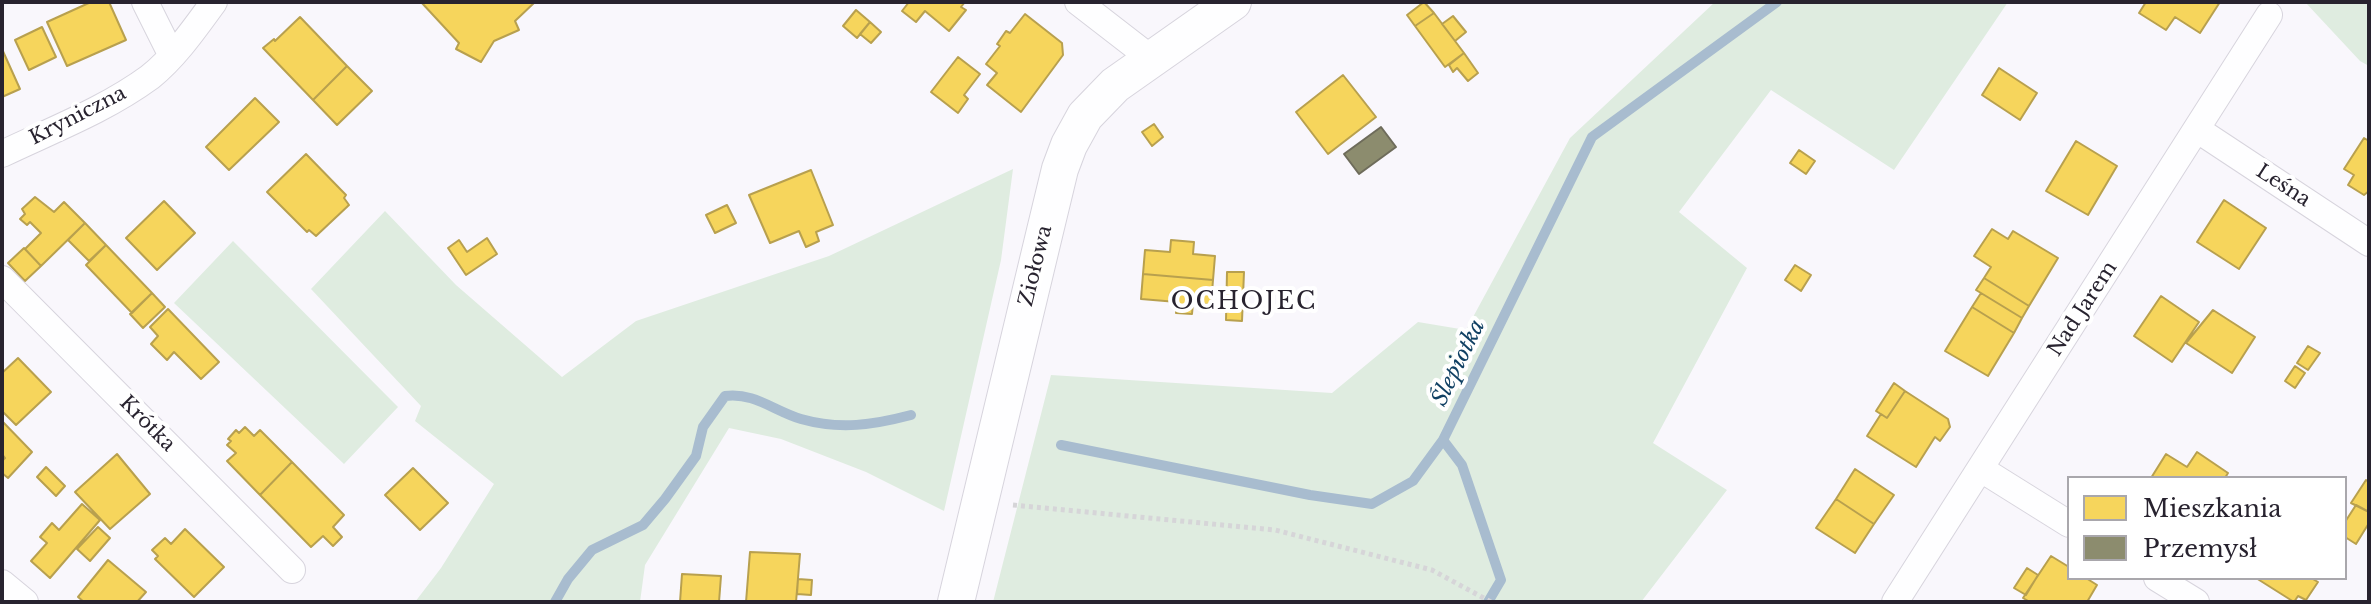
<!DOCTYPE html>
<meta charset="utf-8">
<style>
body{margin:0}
#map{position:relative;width:2371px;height:604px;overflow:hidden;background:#f9f7fc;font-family:"Libre Baskerville",serif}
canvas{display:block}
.frame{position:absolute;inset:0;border:4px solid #28232f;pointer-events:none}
.legend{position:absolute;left:2067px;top:476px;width:280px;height:104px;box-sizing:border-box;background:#fff;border:2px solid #a9a7ac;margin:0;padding:10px 14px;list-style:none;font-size:24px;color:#28232f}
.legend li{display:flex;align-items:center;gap:16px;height:40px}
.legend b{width:40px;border:2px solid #a9a7ac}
</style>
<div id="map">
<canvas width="2371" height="604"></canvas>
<div class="frame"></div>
<ul class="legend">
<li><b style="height:22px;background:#f6d55c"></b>Mieszkania</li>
<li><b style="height:22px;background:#8c8c6e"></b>Przemysł</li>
</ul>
</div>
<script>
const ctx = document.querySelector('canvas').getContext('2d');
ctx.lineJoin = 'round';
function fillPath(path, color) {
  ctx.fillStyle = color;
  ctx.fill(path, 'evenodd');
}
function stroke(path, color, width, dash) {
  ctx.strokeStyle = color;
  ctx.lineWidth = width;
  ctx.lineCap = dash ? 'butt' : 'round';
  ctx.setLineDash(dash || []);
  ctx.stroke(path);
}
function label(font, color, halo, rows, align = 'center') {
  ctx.font = font + ' "Libre Baskerville",serif';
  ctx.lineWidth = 8;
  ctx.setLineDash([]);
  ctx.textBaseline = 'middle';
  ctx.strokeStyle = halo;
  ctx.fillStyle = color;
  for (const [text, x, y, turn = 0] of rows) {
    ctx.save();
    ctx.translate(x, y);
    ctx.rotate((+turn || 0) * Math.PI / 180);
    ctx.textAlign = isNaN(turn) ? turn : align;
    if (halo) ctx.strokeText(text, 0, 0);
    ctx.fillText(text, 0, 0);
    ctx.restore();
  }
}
fillPath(new Path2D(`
 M1715 2H2008L1894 170 1771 90 1679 212 1747 268 1653 443 1727 490 1641 602H993L1051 375 1332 393 1418 322 1466 330 1570 138Z
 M2305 2H2369V66L2360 61Z
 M1013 169 1001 260 944 511 866 472 781 439 729 428 645 565 640 602H415L441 568 494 484 415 421 421 406 311 289 385 211 456 285 562 377 636 321 829 256Z
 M233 241 398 407 344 464 174 303Z`), '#dfece0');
const homes = new Path2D(`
 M91 2H109L126 40 67 66 47 22Z
 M421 2H535L515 21 519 30 494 41 481 62 456 49 459 43Z
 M909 2H965L961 7 966 10 949 31 925 11 916 22 902 11Z
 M1424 2 1434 13 1415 26 1407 15Z
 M2146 2H2220L2200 33 2175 17 2166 30 2139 13Z
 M856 10 870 22 857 38 843 26Z
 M1434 13 1464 53 1445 67 1415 26Z
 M1025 14 1062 43 1063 55 1021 112 987 85 997 73 986 64 1000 46 997 44 1006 31 1010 33Z
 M1453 16 1466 32 1455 41 1442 24Z
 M300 17 347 66 313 100 263 48 274 39 275 41Z
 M870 22 881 32 871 43 860 34Z
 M42 27 56 57 29 70 15 40Z
 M2 49 20 89 2 97Z
 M1464 53 1478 73 1468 81 1457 68 1453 72 1449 65Z
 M958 57 980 74 964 95 968 99 958 113 931 92Z
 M347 66 372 91 337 125 313 100Z
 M1999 68 2037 93 2020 120 1982 95Z
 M1343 75 1376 117 1328 154 1296 112Z
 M255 98 279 122 229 170 206 147Z
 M1154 124 1163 137 1152 146 1142 132Z
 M2364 138 2369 141V191L2364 195 2348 185 2354 175 2344 169Z
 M2076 141 2117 166 2088 215 2046 191Z
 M1799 150 1815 161 1806 174 1790 163Z
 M306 154 346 195 344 198 349 205 316 236 309 230 307 232 267 192Z
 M811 170 833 225 816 232 819 241 806 247 799 231 770 243 749 195Z
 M35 197 54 212 64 202 85 223 41 266 25 249 41 233 30 222 27 225 20 219 25 214 22 209Z
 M2224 200 2266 228 2239 269 2197 242Z
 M164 201 195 233 157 270 126 238Z
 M727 205 736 223 715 233 706 215Z
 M85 223 106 245 89 261 68 240Z
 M1992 229 2008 239 2013 231 2058 258 2029 306 1984 278 1991 267 1974 256Z
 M487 238 497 254 466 275 448 248 459 240 467 252Z
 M1171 240 1194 242 1193 254 1215 256 1213 280 1143 274 1145 250 1170 252Z
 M106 245 152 293 132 313 86 265Z
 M24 248 41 266 25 281 8 263Z
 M1795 265 1811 275 1801 291 1785 280Z
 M1227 272H1244L1242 321 1226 320Z
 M1143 274 1213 280 1211 305 1193 303 1192 314 1176 313 1177 302 1141 299Z
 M1984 278 2029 306 2022 318 1976 290Z
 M152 293 165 307 143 328 130 314Z
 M1981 293 2022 318 2014 333 1972 307Z
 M2161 296 2199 322 2172 362 2134 336Z
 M1972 307 2014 333 1988 376 1945 351Z
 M168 309 219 362 201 379 174 352 167 360 151 344 158 336 150 327Z
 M2213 310 2255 337 2232 373 2186 343Z
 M2308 346 2320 353 2308 370 2297 363Z
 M18 358 51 392 16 425 2 411V373Z
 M2295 366 2305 373 2295 388 2285 381Z
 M1894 383 1905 391 1887 418 1876 411Z
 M1905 391 1948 419 1950 427 1940 441 1935 437 1916 467 1867 436 1881 414 1887 418Z
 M2 421 32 452 8 478 2 473V461L5 458 2 454Z
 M245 427 254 436 260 430 292 462 260 495 227 461 236 453 227 445 231 441 228 439 236 430 239 433Z
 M2197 452 2228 473 2225 478H2151L2166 454 2187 467Z
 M117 454 150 494 110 529 75 492Z
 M292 462 344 515 333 527 342 537 333 546 323 536 311 547 260 495Z
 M46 467 65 486 56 496 37 477Z
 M413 468 448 503 420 530 385 495Z
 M1855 469 1894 495 1874 524 1836 499Z
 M2366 480 2369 482V512L2351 503Z
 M1836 499 1874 524 1855 553 1816 528Z
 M82 504 100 520 50 578 31 561 47 543 40 537 52 523 59 530Z
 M2356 505 2369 512V523L2356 544 2345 537V522Z
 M98 527 110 538 90 561 77 549Z
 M185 529 224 567 194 597 155 559 158 556 152 550 165 538 171 544Z
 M750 552 800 554 796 602H746Z
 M2051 556 2069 567V578H2086L2097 585 2087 602H2030L2023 598Z
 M108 560 146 592 137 602H84L78 597Z
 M2027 568 2038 575 2026 595 2014 588Z
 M682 574 721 576 719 602H680Z
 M2256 578H2311L2318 582 2306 600 2298 596 2294 602Z
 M798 579 812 580 811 595 797 594Z`);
fillPath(homes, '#f6d55c');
stroke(homes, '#b8a04e', 2);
const industry = new Path2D(`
 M1381 127 1396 147 1359 174 1344 154Z`);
fillPath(industry, '#8c8c6e');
stroke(industry, '#6e6c5b', 2);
stroke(new Path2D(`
 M1443 440 1462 465 1501 580 1488 602
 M1061 445 1310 495 1372 504 1413 481 1443 440 1592 137 1777 2
 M555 602 568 579 592 550 643 525 665 499 696 456 703 427 725 396C754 392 774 411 801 419 840 430 873 425 911 415`), '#a8bccf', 10);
const street = new Path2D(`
 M145 2 172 56
 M1078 2 1153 60
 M2198 130 2369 243
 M2 154C52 130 105 110 150 77 175 57 195 28 214 2
 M2 279 292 570
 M1981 469 2069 524
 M2157 578 2196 602
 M2 583 25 602
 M1895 602 2269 15`);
const secondary = new Path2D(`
 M956 602 1045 231 1060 169 1069 145 1085 116 1115 85 1233 2`);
stroke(street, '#d7d4dd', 28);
stroke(secondary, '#d7d4dd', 38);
stroke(new Path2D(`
 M1013 505 1275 530 1432 570 1491 602`), '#d6d5d8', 5, [4, 4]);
stroke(street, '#fefeff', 26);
stroke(secondary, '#fefeff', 36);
label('20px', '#28232f', '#fff', [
 ["Kryniczna",78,116,-27],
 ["Leśna",2283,186,33],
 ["Ziołowa",1036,266,-76],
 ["Nad Jarem",2083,309,-57],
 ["Krótka",147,424,45]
]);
label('italic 22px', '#114164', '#fff', [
 ["Ślepiotka",1459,363,-64]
]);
ctx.letterSpacing = '2px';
label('24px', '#28232f', '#fff', [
 ["OCHOJEC",1244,302]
]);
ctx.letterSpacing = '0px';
</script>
